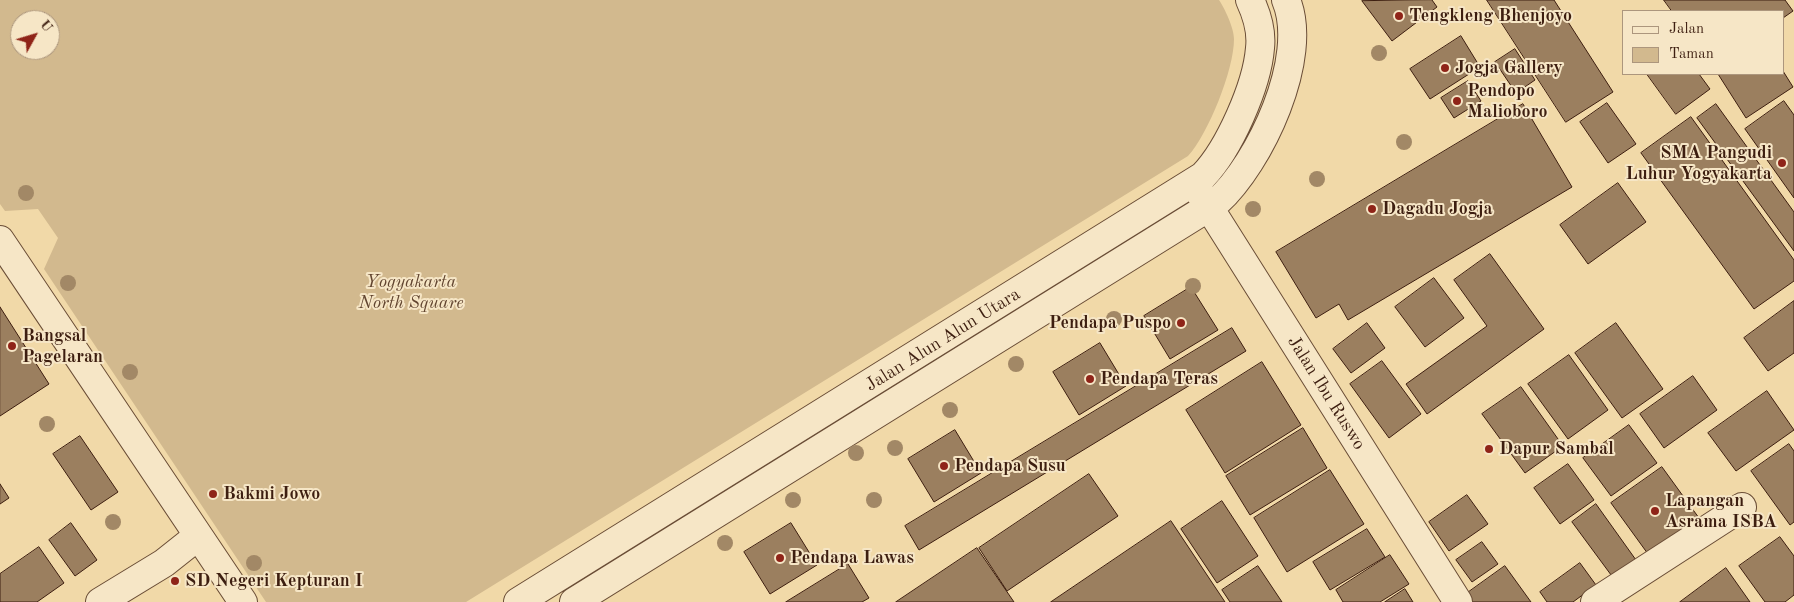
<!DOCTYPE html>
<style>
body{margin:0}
#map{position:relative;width:1794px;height:602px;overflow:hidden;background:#f1d9a8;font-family:"Old Standard TT",serif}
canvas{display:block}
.legend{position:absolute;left:1622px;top:10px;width:162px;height:65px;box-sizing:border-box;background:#f6e6c6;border:1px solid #ac967d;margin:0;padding:6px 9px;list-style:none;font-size:15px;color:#3d1e10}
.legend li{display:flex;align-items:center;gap:10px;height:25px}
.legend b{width:25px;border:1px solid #ac967d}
.north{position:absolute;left:10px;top:10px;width:50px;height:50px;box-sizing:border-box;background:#f6e6c6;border:1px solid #ac967d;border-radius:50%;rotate:51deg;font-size:14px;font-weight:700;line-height:20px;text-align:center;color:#3d1e10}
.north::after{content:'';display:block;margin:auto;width:18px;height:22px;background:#8f2418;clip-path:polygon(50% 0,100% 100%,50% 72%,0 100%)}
</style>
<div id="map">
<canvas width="1794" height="602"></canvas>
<ul class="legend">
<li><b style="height:6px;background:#f6e6c6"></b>Jalan</li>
<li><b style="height:14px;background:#d2b98e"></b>Taman</li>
</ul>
<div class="north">U</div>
</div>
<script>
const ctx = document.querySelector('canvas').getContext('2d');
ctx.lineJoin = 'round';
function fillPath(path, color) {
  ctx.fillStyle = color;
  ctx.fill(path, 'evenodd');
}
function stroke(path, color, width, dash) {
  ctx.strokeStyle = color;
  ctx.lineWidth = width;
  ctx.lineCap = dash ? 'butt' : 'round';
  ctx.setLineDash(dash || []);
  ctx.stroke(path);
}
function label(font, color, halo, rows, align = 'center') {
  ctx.font = font + ' "Old Standard TT",serif';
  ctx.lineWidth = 4;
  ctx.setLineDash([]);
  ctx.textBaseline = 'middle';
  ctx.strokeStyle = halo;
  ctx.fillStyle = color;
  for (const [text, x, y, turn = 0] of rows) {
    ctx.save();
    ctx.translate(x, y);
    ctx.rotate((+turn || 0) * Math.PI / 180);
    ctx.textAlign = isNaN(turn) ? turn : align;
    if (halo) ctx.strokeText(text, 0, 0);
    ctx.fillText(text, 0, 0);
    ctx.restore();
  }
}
fillPath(new Path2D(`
 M0 0H1219C1225 9 1234 28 1234 39 1234 70 1208 134 1188 156L466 602H266L44 269 58 238 38 209 5 211 0 204ZM20 20H50V50H20Z`), '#d2b98e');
const building = new Path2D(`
 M1432 0 1437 7 1392 41 1362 1Z
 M1487 0H1554L1613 92 1566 122Z
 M1664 0H1785L1793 11 1783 18V11H1672Z
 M1461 36 1480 67 1430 99 1410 69Z
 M1515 49 1535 80 1516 93 1495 62Z
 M1783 71 1793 87 1746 118 1718 74H1783Z
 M1647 74H1699L1710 89 1676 114Z
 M1468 81 1481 101 1454 118 1441 98Z
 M1784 101 1794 115V198L1745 129Z
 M1607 103 1636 144 1608 163 1580 122Z
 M1523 104 1572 187 1348 320 1339 304 1316 318 1276 252Z
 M1716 104 1794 212V251L1697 118Z
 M1691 117 1794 260V281L1754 309 1641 153Z
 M1618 183 1646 222 1588 264 1560 225Z
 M1490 254 1544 329 1427 414 1406 384 1487 326 1454 280Z
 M1434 278 1464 318 1425 347 1395 307Z
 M1191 287 1218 330 1170 359 1144 316Z
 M1794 301V353L1768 371 1744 338Z
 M0 307 49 384 0 416Z
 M1367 323 1385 348 1351 373 1333 349Z
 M1616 323 1663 389 1622 418 1575 353Z
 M1232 328 1246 351 919 550 905 526Z
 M1100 343 1126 386 1079 415 1053 372Z
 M1569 355 1608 410 1568 439 1528 384Z
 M1382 361 1421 414 1389 438 1350 384Z
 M1262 362 1301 425 1225 473 1186 410Z
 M1693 376 1717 410 1664 448 1640 414Z
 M1521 387 1563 446 1525 473 1482 414Z
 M1767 391 1794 430 1736 471 1708 433Z
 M1629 425 1657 463 1611 496 1583 458Z
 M1303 428 1327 468 1250 515 1226 476Z
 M955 430 981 473 934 502 908 459Z
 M80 436 118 492 91 510 53 454Z
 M1789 444 1794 451V522L1790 525 1751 471Z
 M1568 464 1594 500 1560 524 1534 488Z
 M1662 467 1699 518 1648 554 1611 503Z
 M1330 470 1364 524 1287 572 1254 518Z
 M1089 474 1118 516 1007 591 979 548Z
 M0 484 9 498 0 504Z
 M1467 495 1488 524 1449 551 1429 522Z
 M1222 501 1258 556 1217 583 1181 529Z
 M1596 504 1641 567 1617 583 1572 522Z
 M1171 521 1225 602H1051Z
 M71 523 97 560 75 576 49 540Z
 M791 523 817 565 770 594 744 552Z
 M1367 529 1385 557 1330 590 1313 562Z
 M1780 537 1794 556V595L1785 602H1765L1739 566Z
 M1482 542 1498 564 1472 582 1456 560Z
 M39 547 64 583 37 602H0V574Z
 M977 548 1014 602H896Z
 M1390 555 1409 584 1380 602H1343L1336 590Z
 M1580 563 1596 585 1573 602H1547L1540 592Z
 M848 564 869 598 862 602H786Z
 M1258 566 1282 602H1230L1222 590Z
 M1505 566 1531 602H1472L1466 594Z
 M1726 568 1750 602H1680Z
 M1405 589 1413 602H1385Z`);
fillPath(building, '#9b7f5f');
stroke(building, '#3d1e10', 1);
const minor = new Path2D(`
 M1200 193 1458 602
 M0 240 243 602
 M100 602 164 563 198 536
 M518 602 1203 176C1229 149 1257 86 1260 48 1262 31 1257 15 1250 0
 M574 602 1217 202C1260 163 1310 57 1286 0
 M1595 602 1742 507`);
stroke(minor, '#6a4d36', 30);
stroke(minor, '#f6e6c6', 28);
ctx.fillStyle = '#a28866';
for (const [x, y] of [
 [1379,53],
 [1404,142],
 [1317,179],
 [26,193],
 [1253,209],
 [68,283],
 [1193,286],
 [1114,319],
 [1016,364],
 [130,372],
 [950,410],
 [47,424],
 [895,448],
 [856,453],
 [793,500],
 [874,500],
 [113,522],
 [725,543],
 [254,563]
]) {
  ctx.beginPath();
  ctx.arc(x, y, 8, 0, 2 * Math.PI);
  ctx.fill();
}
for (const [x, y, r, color] of [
 [1399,16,5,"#8f2418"],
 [1445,68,5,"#8f2418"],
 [1457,101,5,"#8f2418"],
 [1782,163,5,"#8f2418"],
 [1372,209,5,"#8f2418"],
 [1181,323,5,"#8f2418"],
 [12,346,5,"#8f2418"],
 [1090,379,5,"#8f2418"],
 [1489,449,5,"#8f2418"],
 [944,466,5,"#8f2418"],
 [213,494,5,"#8f2418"],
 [1655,511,5,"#8f2418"],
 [780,558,5,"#8f2418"],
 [175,581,5,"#8f2418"]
]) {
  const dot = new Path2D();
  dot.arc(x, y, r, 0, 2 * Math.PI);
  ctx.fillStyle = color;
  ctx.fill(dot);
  stroke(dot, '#f6e6c6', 2);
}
label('bold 18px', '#3d1e10', '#f6e6c6', [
 ["Tengkleng Bhenjoyo",1409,16],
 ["Jogja Gallery",1455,68],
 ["Pendopo",1467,91],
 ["Malioboro",1467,112],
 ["SMA Pangudi",1772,153,"right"],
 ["Luhur Yogyakarta",1772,174,"right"],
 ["Dagadu Jogja",1382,209],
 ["Pendapa Puspo",1171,323,"right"],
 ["Bangsal",22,336],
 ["Pagelaran",22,357],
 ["Pendapa Teras",1100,379],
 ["Dapur Sambal",1499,449],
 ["Pendapa Susu",954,466],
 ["Bakmi Jowo",223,494],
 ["Lapangan",1665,501],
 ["Asrama ISBA",1665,522],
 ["Pendapa Lawas",790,558],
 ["SD Negeri Kepturan I",185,581]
], 'left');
label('italic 18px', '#624530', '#f6e6c6', [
 ["Yogyakarta",411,282],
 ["North Square",411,303]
]);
label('18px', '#3d1e10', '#f6e6c6', [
 ["Jalan Alun Alun Utara",943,340,-32],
 ["Jalan Ibu Ruswo",1326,393,58]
]);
</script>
